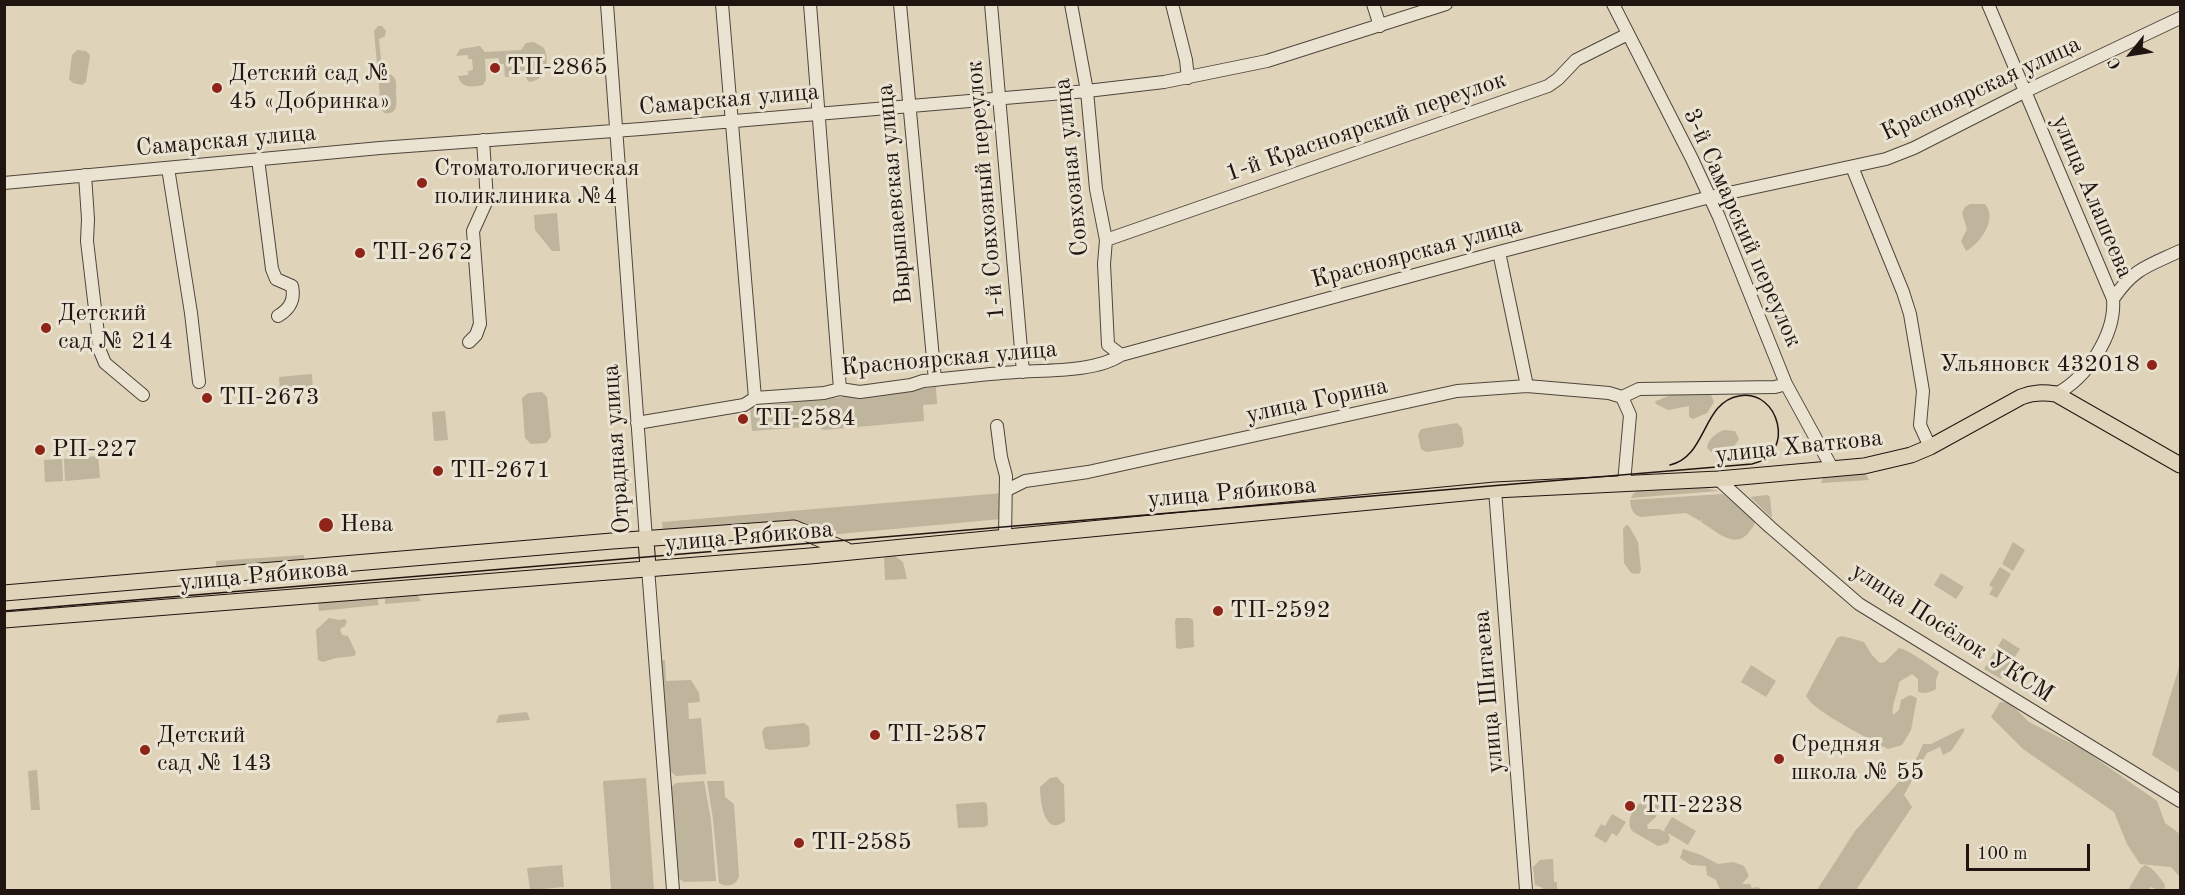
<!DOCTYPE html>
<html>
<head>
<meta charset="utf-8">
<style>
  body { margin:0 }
  #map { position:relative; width:2185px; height:895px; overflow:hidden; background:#dfd4b9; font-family:"Old Standard TT",serif }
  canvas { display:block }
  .frame { position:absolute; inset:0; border:6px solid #211511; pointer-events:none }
  .north { position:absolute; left:2101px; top:24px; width:60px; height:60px; -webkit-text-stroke:4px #eae3d2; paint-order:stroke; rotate:240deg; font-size:16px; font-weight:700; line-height:24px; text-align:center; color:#211511 }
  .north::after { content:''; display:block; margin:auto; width:21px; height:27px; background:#211511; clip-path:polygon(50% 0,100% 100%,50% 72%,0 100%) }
  .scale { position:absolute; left:1966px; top:844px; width:124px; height:27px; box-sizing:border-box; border:3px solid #211511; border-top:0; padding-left:8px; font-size:18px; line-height:21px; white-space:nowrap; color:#211511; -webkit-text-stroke:4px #eae3d2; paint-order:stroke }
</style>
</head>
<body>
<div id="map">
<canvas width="2185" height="895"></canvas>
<div class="frame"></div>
<div class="north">С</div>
<div class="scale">100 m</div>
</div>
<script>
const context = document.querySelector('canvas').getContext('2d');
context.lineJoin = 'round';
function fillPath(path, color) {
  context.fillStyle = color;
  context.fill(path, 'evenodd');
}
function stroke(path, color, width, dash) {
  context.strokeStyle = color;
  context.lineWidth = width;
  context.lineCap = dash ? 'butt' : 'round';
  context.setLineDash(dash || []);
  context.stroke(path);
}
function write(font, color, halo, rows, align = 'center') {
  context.font = font + ' "Old Standard TT",serif';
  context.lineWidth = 6;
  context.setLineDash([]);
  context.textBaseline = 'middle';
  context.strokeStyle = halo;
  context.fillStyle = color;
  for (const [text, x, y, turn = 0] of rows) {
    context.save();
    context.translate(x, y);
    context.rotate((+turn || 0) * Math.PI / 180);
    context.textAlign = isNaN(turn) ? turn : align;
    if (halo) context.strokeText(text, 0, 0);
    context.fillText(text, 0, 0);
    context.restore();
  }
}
fillPath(new Path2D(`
  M378 26H382L386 31 385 36 379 39 382 71C386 73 393 74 395 79 397 82 396 89 396 93 397 104 398 115 384 113L381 108 374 31Z
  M534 42 544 48C550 62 547 80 529 82L524 75 505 77 504 64H499V58L485 59 486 80 483 85C473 87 461 89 458 76L468 75V71L473 70 472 59H468V55L456 56 460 49 480 46 485 52 521 50 526 43Z
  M77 50 86 51 90 55 86 82 82 85 73 83 69 79 72 55Z
  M1970 204H1985C1998 219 1980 244 1966 251L1961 241 1967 229 1962 213 1965 207Z
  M557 213 560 251H552L535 230 534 215Z
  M312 374 313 392 280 395 279 377Z
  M936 387 937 404 923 405 924 421 823 430 817 426 752 431 750 407Z
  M542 392 547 397 551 437 546 443 531 444 525 438 522 398 528 393Z
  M1679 392 1708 393 1711 395 1714 402 1707 413 1693 419 1689 417V406L1668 410 1656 404 1655 402C1659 399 1674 394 1679 392Z
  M445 411 448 440 434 441 432 412Z
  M1457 423 1462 428 1464 443 1462 447 1426 452 1421 449 1418 435 1421 429Z
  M1724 430 1735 431 1739 439C1732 451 1719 461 1707 448 1708 439 1716 433 1724 430Z
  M98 456 100 478 65 481 64 459Z
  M62 459 63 481 45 482 44 460Z
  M1865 473 1869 480 1821 483 1823 478Z
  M1701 487 1719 491 1631 498 1633 494 1639 490Z
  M1003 493 1001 519 828 535 796 520 663 531 662 522Z
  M1723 494 1752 518 1755 523C1739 554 1722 535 1701 522L1702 519 1700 521 1686 513 1641 517C1632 515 1631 508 1630 500Z
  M1767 495 1770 497 1772 518 1750 497Z
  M1626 525 1629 526 1638 542 1641 570 1639 574 1631 573 1624 563 1623 529Z
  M2013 542 2025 550 2013 571 2002 564Z
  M892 554 903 562 907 579 885 580 884 555Z
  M304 555V560L216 567V561Z
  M2000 567 2011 574 1997 598 1989 594 1993 588 1989 585Z
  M1941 573 1964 587 1956 599 1934 585Z
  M416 593 421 601 385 604V596Z
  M377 597 379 605 319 611 318 602Z
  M329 618 339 620 345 619 347 621 345 626 340 629 342 635 348 636 356 653 354 656 336 658 323 662 318 660 316 630Z
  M1176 618H1190L1193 620 1194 647 1178 649 1176 647 1175 621Z
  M1842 636 1864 642 1872 655 1880 663 1885 662 1899 648C1909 650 1929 665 1939 672L1936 680V689C1932 692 1923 694 1918 692V679L1912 674 1899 682C1898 694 1891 704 1893 715L1899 710 1901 700 1910 695 1917 698 1911 730 1902 745 1888 749C1870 739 1814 712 1806 696L1837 638Z
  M2003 638 2020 649 2001 679 1984 669Z
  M665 660 666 681 691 680 699 693 700 702 688 703 689 719 701 718 706 774 676 776 669 770 660 661Z
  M2180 664V773L2152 755Z
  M1751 665 1776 681 1766 697 1741 682Z
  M2000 702 2010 703 2029 722 2084 750 2157 801 2165 823 2180 834V877L2171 867 2140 864 2127 844 2114 812 2023 749 1991 717Z
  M527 712 530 720 496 723 499 715Z
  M804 723 809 727 810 744 807 747 769 750 765 748 762 732 765 727Z
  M1963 728 1965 730 1951 751 1943 755 1940 747 1927 753 1904 795 1912 807 1856 890H1817L1855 831 1913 766 1923 744H1931Z
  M37 770 40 810H31L28 771Z
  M1057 777 1064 785 1065 821C1044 838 1040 800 1040 787L1050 778Z
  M646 778 654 890H611L603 781Z
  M704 781 711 820 716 881 684 882 678 878 671 787 676 783Z
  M707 781H724L725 797 734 804 739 876C737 885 727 888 719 883L713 819Z
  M1649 798 1656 800 1659 806 1656 817 1647 825 1648 829H1659L1665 832 1664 830 1672 817 1696 831 1688 845 1668 833 1670 839 1668 843 1658 846 1632 831C1624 819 1637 802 1649 798Z
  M984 802 987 804 988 825 984 827 958 828 956 804Z
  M1612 814 1626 822 1617 836 1612 833 1606 843 1594 836 1601 824 1605 826Z
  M1683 849 1701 855 1718 864 1733 862 1744 866 1749 876 1742 884H1750L1752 888 1758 887 1762 890H1720L1716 880 1707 875 1706 866 1691 865 1680 858Z
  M1553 859 1554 882H1557V890H1543V888L1535 885 1533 867 1540 860Z
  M562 865 564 887 530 890 527 868Z
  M2145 865C2154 868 2160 878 2165 885L2164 890H2159L2151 887 2147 890H2128L2141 868Z`), '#bfb49c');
const minor = new Path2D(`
  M607 4 646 539
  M722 4 755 398
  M810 4 840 389
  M900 4 935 380
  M991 4 1023 372
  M1071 4 1087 91 1096 189 1106 240 1104 264 1108 345 1121 355
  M1172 4 1186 60 1188 78
  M1373 4 1380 26
  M1613 4 1692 159 1719 217 1786 384 1832 468
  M1988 4 2113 299C2116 334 2087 378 2056 394
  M258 159 272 269 276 279 292 286C295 300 290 309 278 316
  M1852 167 1903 292 1910 314 1923 391 1920 425 1930 447
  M168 168 191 313 199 382
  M85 175 88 219 87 241 100 351 105 363 143 395
  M4 183 380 148 641 129 1087 91 1164 82 1267 61 1446 4
  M1106 240 1548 86 1558 79 1576 60 1628 34
  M1499 252 1527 386
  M2113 299C2134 268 2148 266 2180 251
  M469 342 476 335 480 324 473 231 487 200 483 140
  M1622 397 1630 415 1624 483
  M637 423 744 405 755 398 824 393 840 389 860 392 911 385 923 381C954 378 985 374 1016 372 1046 370 1096 372 1121 355L1499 252 1710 197 1886 159 1914 148 2024 92 2180 18
  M997 426 1001 457 1006 476 1005 537
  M1718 479 1770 527 1859 604 2180 801
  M1007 490 1025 481 1088 472 1457 391 1527 386 1609 393 1622 397 1639 389 1775 387 1786 384
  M1495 490 1526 890
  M648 568 673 890`);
const major = new Path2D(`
  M646 539 648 568
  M4 593 612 541 794 528 846 550
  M4 620 810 556 1495 490 1718 479 1864 466 1911 455 1930 447 2021 397C2033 392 2043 392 2056 394L2180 465`);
stroke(minor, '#50453b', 14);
stroke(major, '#211511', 17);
stroke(minor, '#eae3d2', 12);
stroke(major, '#dfd4b9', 15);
stroke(new Path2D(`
  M4 611 1752 464C1797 455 1779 388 1739 396 1702 402 1707 457 1670 465`), '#211511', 1.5);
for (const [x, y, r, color] of [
  [495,68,6,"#8f2418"],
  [217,88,6,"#8f2418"],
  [422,183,6,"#8f2418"],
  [360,253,6,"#8f2418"],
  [46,328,6,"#8f2418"],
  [2152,365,6,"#8f2418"],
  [207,398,6,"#8f2418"],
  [743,419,6,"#8f2418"],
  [40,450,6,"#8f2418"],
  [438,471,6,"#8f2418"],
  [326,525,8,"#8f2418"],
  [1218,611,6,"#8f2418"],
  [875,735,6,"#8f2418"],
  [145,750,6,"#8f2418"],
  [1779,759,6,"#8f2418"],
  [1630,806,6,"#8f2418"],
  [799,843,6,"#8f2418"]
]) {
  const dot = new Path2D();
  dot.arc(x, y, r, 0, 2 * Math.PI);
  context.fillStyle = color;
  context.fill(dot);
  stroke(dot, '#eae3d2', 2);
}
write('24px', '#211511', '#eae3d2', [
  ["ТП-2865",507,68],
  ["Детский сад №",229,74],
  ["45 «Добринка»",229,102],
  ["Стоматологическая",434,169],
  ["поликлиника №4",434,197],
  ["ТП-2672",372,253],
  ["Детский",58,314],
  ["сад № 214",58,342],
  ["Ульяновск 432018",2140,365,"right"],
  ["ТП-2673",219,398],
  ["ТП-2584",755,419],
  ["РП-227",52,450],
  ["ТП-2671",450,471],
  ["Нева",340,525],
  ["ТП-2592",1230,611],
  ["ТП-2587",887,735],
  ["Детский",157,736],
  ["сад № 143",157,764],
  ["Средняя",1791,745],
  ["школа № 55",1791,773],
  ["ТП-2238",1642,806],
  ["ТП-2585",811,843]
], 'left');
write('24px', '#211511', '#eae3d2', [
  ["Красноярская улица",1981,89,-25],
  ["Самарская улица",729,100,-5],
  ["1-й Красноярский переулок",1366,127,-19],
  ["Самарская улица",226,141,-5],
  ["Совхозная улица",1072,167,-96],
  ["1-й Совхозный переулок",986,190,-95],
  ["Вырыпаевская улица",895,194,-95],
  ["улица Алашеева",2092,197,67],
  ["3-й Самарский переулок",1742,228,66],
  ["Красноярская улица",1417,253,-15],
  ["Красноярская улица",949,359,-5],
  ["улица Горина",1317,401,-12],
  ["улица Хваткова",1799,447,-6],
  ["Отрадная улица",617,449,-94],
  ["улица Рябикова",1232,493,-5],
  ["улица Рябикова",749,537,-5],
  ["улица Рябикова",264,576,-5],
  ["улица Посёлок УКСМ",1952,633,33],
  ["улица Шигаева",1489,692,-95]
]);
</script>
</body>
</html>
